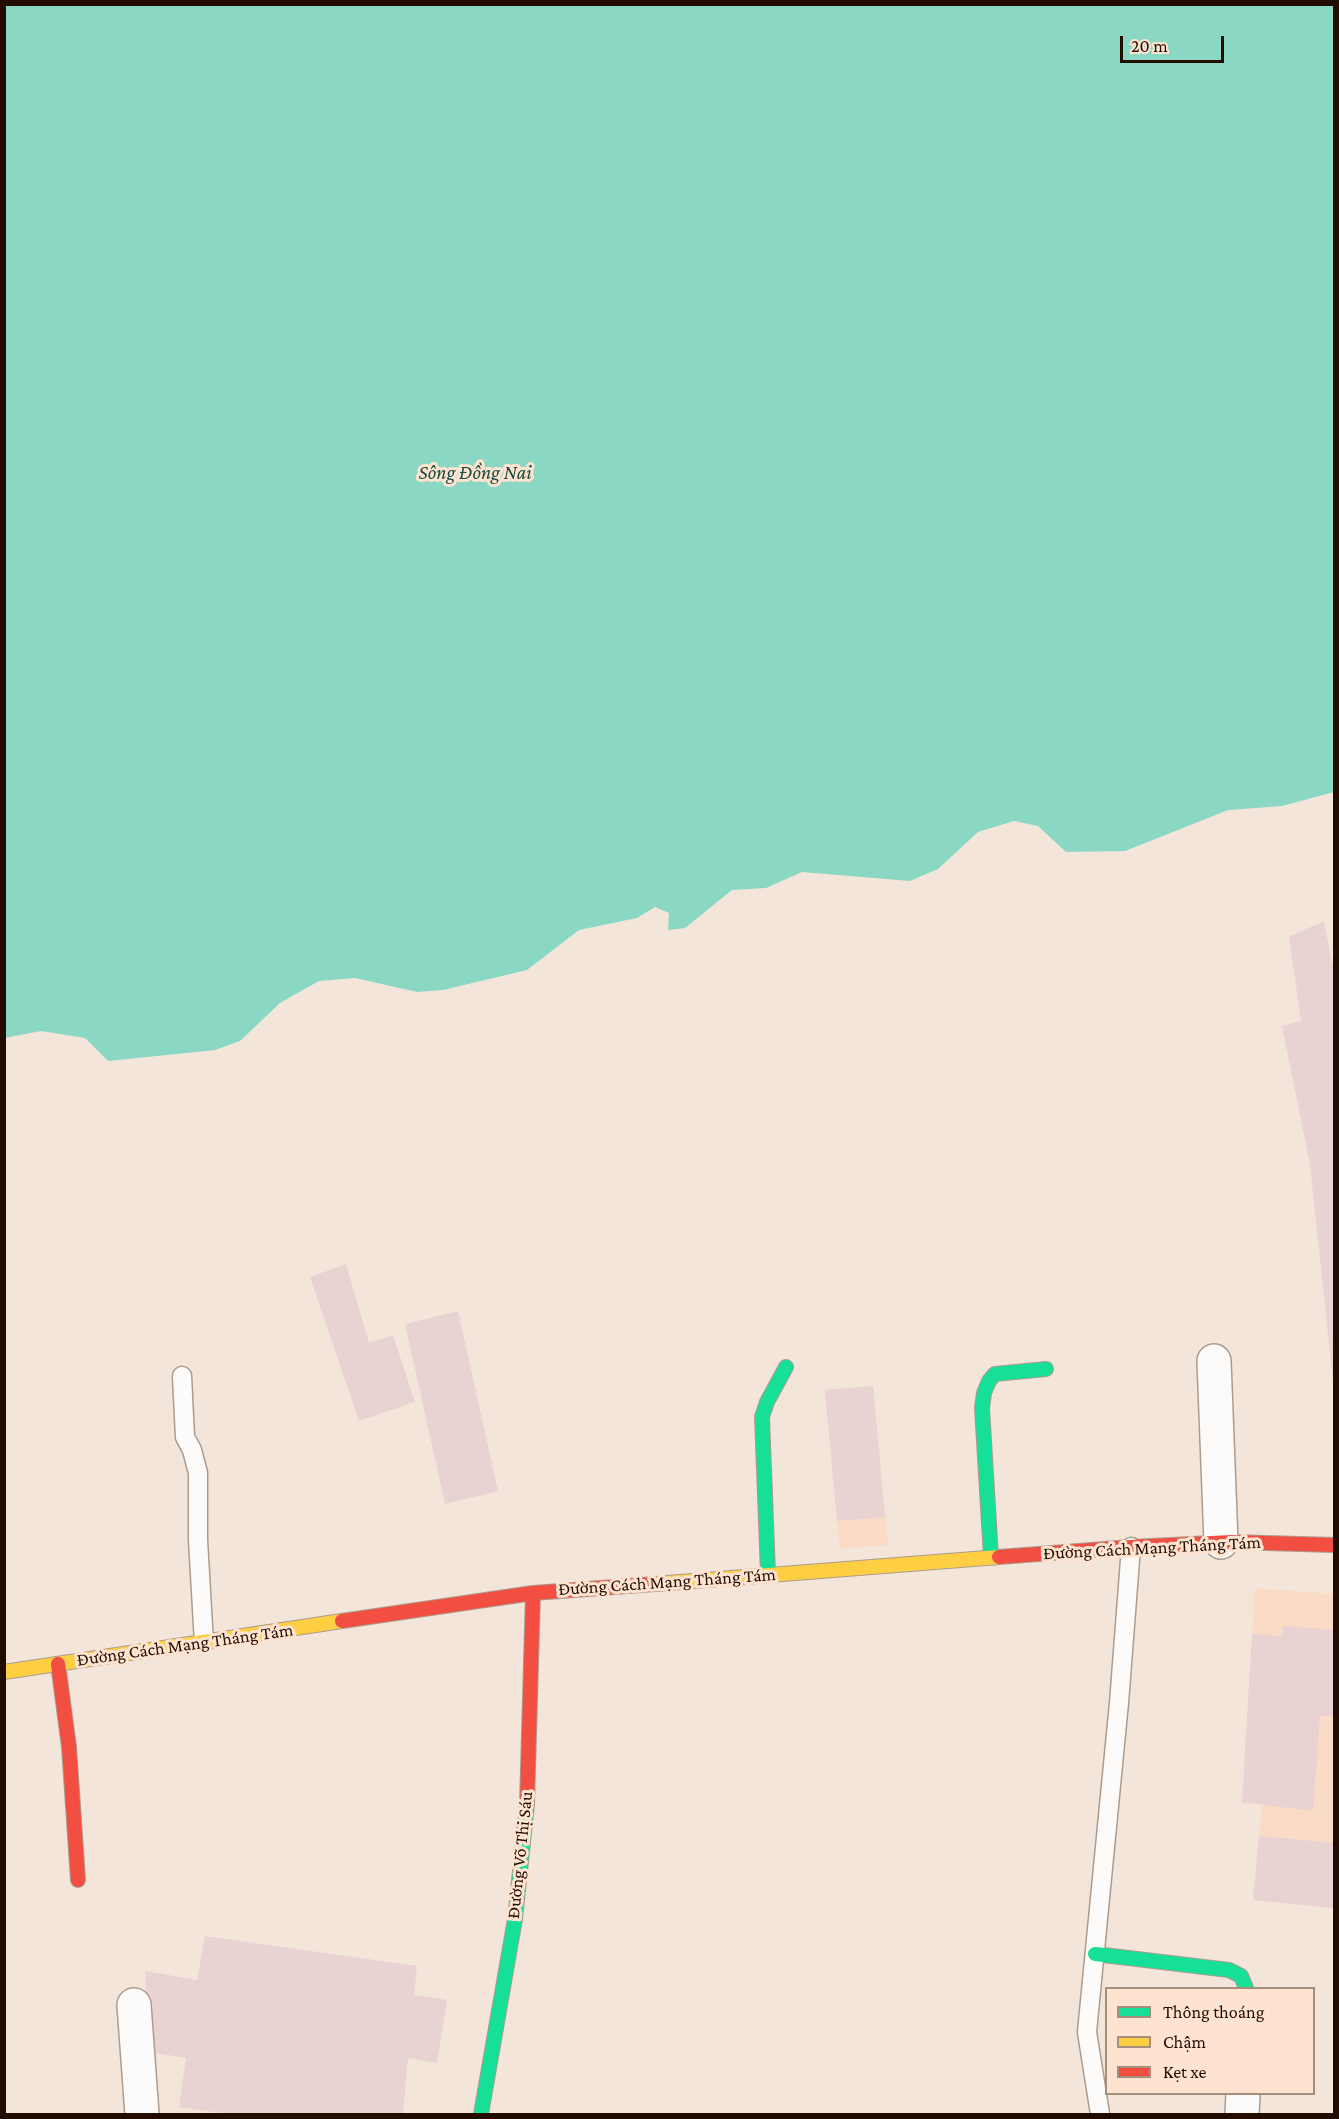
<!DOCTYPE html>
<html>
<head>
<meta charset="utf-8">
<style>
  body { margin:0 }
  #map { position:relative; width:1339px; height:2119px; overflow:hidden; background:#f4e5da; font-family:"Crimson Pro",serif }
  canvas { display:block }
  .frame { position:absolute; inset:0; border:6px solid #220c00; pointer-events:none }
  .legend { position:absolute; left:1105px; top:1987px; width:210px; height:108px; box-sizing:border-box; background:#fee4d0; border:2px solid #a68e7d; margin:0; padding:8px 10px; list-style:none; font-size:18px; color:#220c00 }
  .legend li { display:flex; align-items:center; gap:12px; height:30px }
  .legend b { width:30px; border:2px solid #a68e7d }
  .scale { position:absolute; left:1120px; top:36px; width:104px; height:27px; box-sizing:border-box; border:3px solid #220c00; border-top:0; padding-left:8px; font-size:18px; line-height:21px; white-space:nowrap; color:#220c00; -webkit-text-stroke:4px #fee4d0; paint-order:stroke }
</style>
</head>
<body>
<div id="map">
<canvas width="1339" height="2119"></canvas>
<div class="frame"></div>
<ul class="legend">
<li><b style="height:8px;background:#16e098"></b>Thông thoáng</li>
<li><b style="height:8px;background:#ffcf43"></b>Chậm</li>
<li><b style="height:8px;background:#f24e42"></b>Kẹt xe</li>
</ul>
<div class="scale">20 m</div>
</div>
<script>
const context = document.querySelector('canvas').getContext('2d');
context.lineJoin = 'round';
function fillPath(path, color) {
  context.fillStyle = color;
  context.fill(path, 'evenodd');
}
function stroke(path, color, width, dash) {
  context.strokeStyle = color;
  context.lineWidth = width;
  context.lineCap = dash ? 'butt' : 'round';
  context.setLineDash(dash || []);
  context.stroke(path);
}
function write(font, color, halo, rows, align = 'center') {
  context.font = font + ' "Crimson Pro",serif';
  context.lineWidth = 6;
  context.setLineDash([]);
  context.textBaseline = 'middle';
  context.strokeStyle = halo;
  context.fillStyle = color;
  for (const [text, x, y, turn = 0] of rows) {
    context.save();
    context.translate(x, y);
    context.rotate((+turn || 0) * Math.PI / 180);
    context.textAlign = isNaN(turn) ? turn : align;
    if (halo) context.strokeText(text, 0, 0);
    context.fillText(text, 0, 0);
    context.restore();
  }
}
fillPath(new Path2D(`
  M873 1386 888 1545 840 1549 825 1390Z
  M1255 1588 1334 1594V1908L1253 1900 1262 1805 1242 1802Z`), '#fadbc5');
fillPath(new Path2D(`
  M5 4 1334 5V792L1282 806 1228 810 1125 851 1066 852 1038 826 1014 821 978 832 938 869 910 881 802 872 766 888 732 890 685 928 668 930 669 913 655 907 637 918 579 930 527 970 443 990 417 992 355 978 319 981 280 1003 240 1041 215 1050 108 1061 85 1038 41 1031 5 1038Z`), '#8ad8c4');
fillPath(new Path2D(`
  M1324 921 1332 964H1334V1382H1333L1310 1165 1282 1026 1301 1021 1289 937Z
  M346 1264 369 1343 393 1335 415 1402 359 1421 310 1277Z
  M458 1311 498 1491 445 1504 405 1324Z
  M873 1386 885 1517 837 1521 825 1390Z
  M1283 1626 1334 1630V1716H1320L1313 1811 1242 1802 1252 1634 1282 1636Z
  M1259 1836 1334 1843V1908L1253 1900Z
  M205 1936 417 1966 414 1995 447 2000 437 2063 408 2058 403 2114H228L179 2107 186 2058 150 2052 145 1971 197 1980Z`), '#e8d2d2');
const lane = new Path2D(`
  M182 1376 185 1437 192 1450 198 1473V1540L204 1643
  M1100 2114 1087 2032 1119 1703 1131 1547`);
const street = new Path2D(`
  M1214 1361 1221 1542
  M134 2005 142 2114
  M1242 2114 1243 2094`);
const fast = new Path2D(`
  M991 1557 982 1408 984 1393 989 1381 995 1374 1046 1369
  M768 1574 762 1417 767 1402 786 1367
  M1095 1954 1229 1970 1241 1976 1246 1988
  M481 2114 515 1919 527 1804`);
const slow = new Path2D(`
  M655 1584 999 1557
  M4 1672 342 1621`);
const jam = new Path2D(`
  M999 1557 1131 1547 1232 1542 1334 1545
  M342 1621 533 1593 655 1584
  M58 1664 69 1747 78 1880
  M527 1804 533 1593`);
stroke(lane, '#ad9b8d', 21);
stroke(street, '#ad9b8d', 36);
stroke(fast, '#ad9b8d', 16);
stroke(slow, '#ad9b8d', 16);
stroke(jam, '#ad9b8d', 16);
stroke(lane, '#fdfbf9', 18);
stroke(street, '#fdfbf9', 33);
stroke(fast, '#16e098', 14);
stroke(slow, '#ffcf43', 14);
stroke(jam, '#f24e42', 14);
write('18px', '#220c00', '#fee4d0', [
  ["Đường Cách Mạng Tháng Tám",1152,1548,-3],
  ["Đường Cách Mạng Tháng Tám",667,1582,-4],
  ["Đường Cách Mạng Tháng Tám",185,1645,-8],
  ["Đường Võ Thị Sáu",520,1855,-84]
]);
write('italic 20px', '#184c42', '#fee4d0', [
  ["Sông Đồng Nai",475,473]
]);
</script>
</body>
</html>
